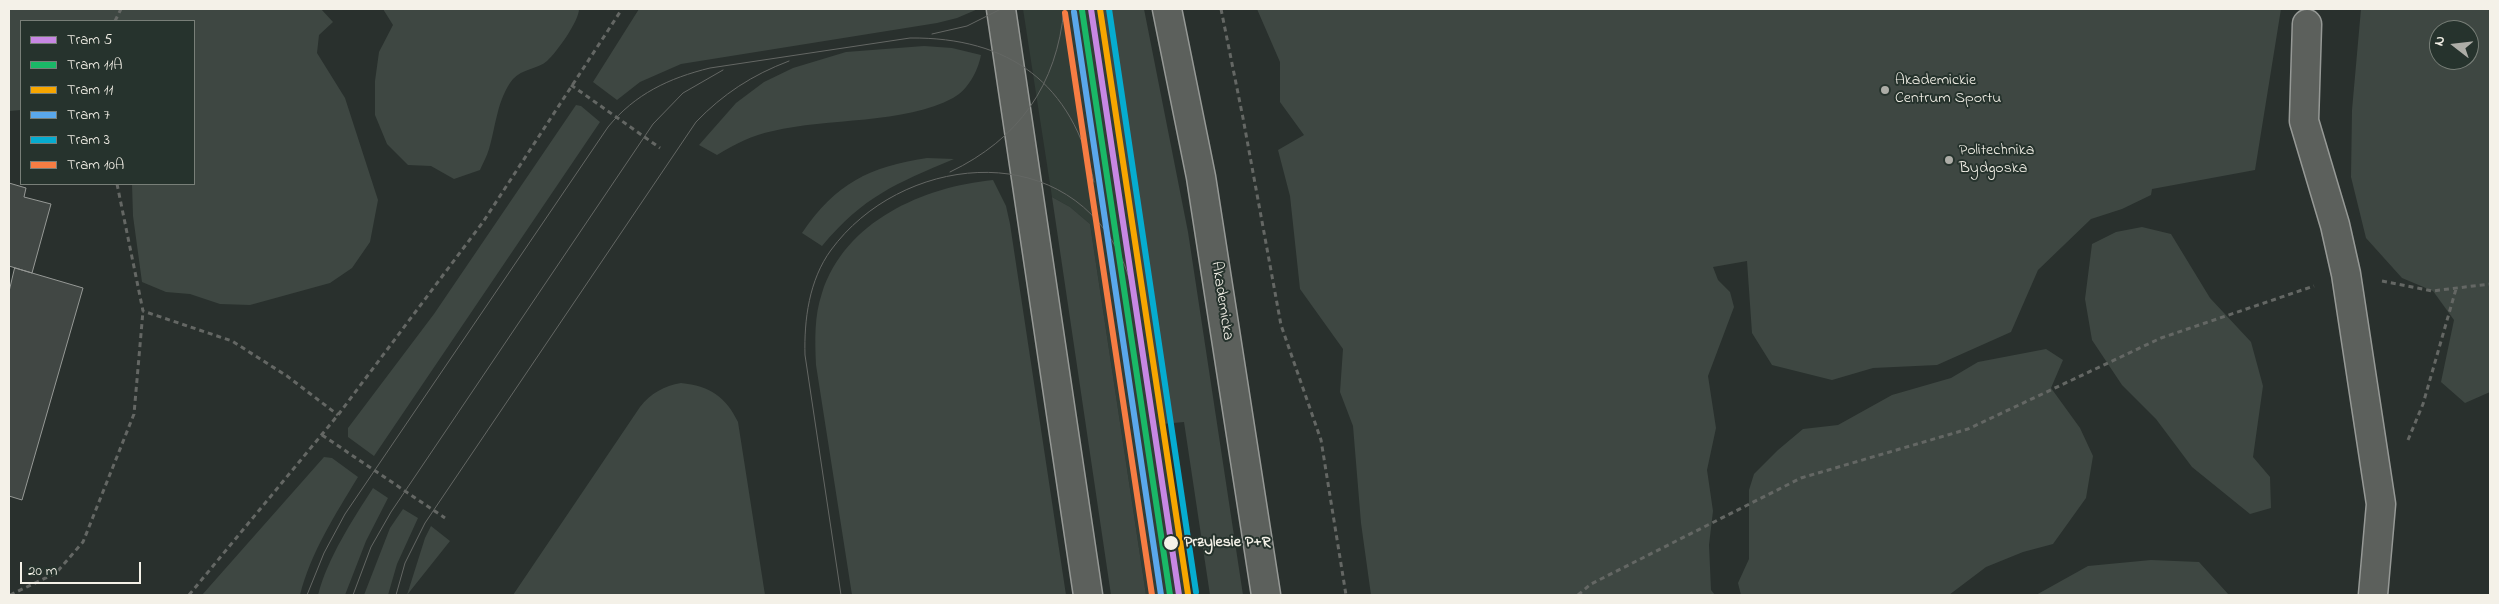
<!DOCTYPE html>
<html>
<head>
<meta charset="utf-8">
<style>
  body { margin:0 }
  #map { position:relative; width:2499px; height:604px; overflow:hidden; background:#29302d; font-family:"Indie Flower",sans-serif }
  canvas { display:block }
  .frame { position:absolute; inset:0; border:10px solid #f4f1e8; pointer-events:none }
  .legend { position:absolute; left:20px; top:20px; width:175px; height:165px; box-sizing:border-box; background:#26332d; border:1px solid #787f78; margin:0; padding:6px 9px; list-style:none; font-size:15px; color:#f4f1e8 }
  .legend li { display:flex; align-items:center; gap:10px; height:25px }
  .legend b { width:25px; border:1px solid #787f78 }
  .north { position:absolute; left:2429px; top:20px; width:50px; height:50px; box-sizing:border-box; background:#26332d; border:1px solid #787f78; border-radius:50%; rotate:286deg; font-size:14px; font-weight:700; line-height:20px; text-align:center; color:#f4f1e8 }
  .north::after { content:''; display:block; margin:auto; width:18px; height:22px; background:#adada7; clip-path:polygon(50% 0,100% 100%,50% 72%,0 100%) }
  .scale { position:absolute; left:20px; top:562px; width:121px; height:22px; box-sizing:border-box; border:2px solid #f4f1e8; border-top:0; padding-left:6px; font-size:15px; line-height:18px; white-space:nowrap; color:#f4f1e8; -webkit-text-stroke:4px #26332d; paint-order:stroke }
</style>
</head>
<body>
<div id="map">
<canvas width="2499" height="604"></canvas>
<div class="frame"></div>
<ul class="legend">
<li><b style="height:6px;background:#c787e3"></b>Tram 5</li>
<li><b style="height:6px;background:#1ab867"></b>Tram 11A</li>
<li><b style="height:6px;background:#f7a600"></b>Tram 11</li>
<li><b style="height:6px;background:#5aa8eb"></b>Tram 7</li>
<li><b style="height:6px;background:#06acd0"></b>Tram 3</li>
<li><b style="height:6px;background:#f77d43"></b>Tram 10A</li>
</ul>
<div class="north">N</div>
<div class="scale">20 m</div>
</div>
<script>
const context = document.querySelector('canvas').getContext('2d');
context.lineJoin = 'round';
function fillPath(path, color) {
  context.fillStyle = color;
  context.fill(path, 'evenodd');
}
function stroke(path, color, width, dash) {
  context.strokeStyle = color;
  context.lineWidth = width;
  context.lineCap = dash ? 'butt' : 'round';
  context.setLineDash(dash || []);
  context.stroke(path);
}
function write(font, color, halo, rows, align = 'center') {
  context.font = font + ' "Indie Flower",sans-serif';
  context.lineWidth = 4;
  context.setLineDash([]);
  context.textBaseline = 'middle';
  context.strokeStyle = halo;
  context.fillStyle = color;
  for (const [text, x, y, turn = 0] of rows) {
    context.save();
    context.translate(x, y);
    context.rotate((+turn || 0) * Math.PI / 180);
    context.textAlign = isNaN(turn) ? turn : align;
    if (halo) context.strokeText(text, 0, 0);
    context.fillText(text, 0, 0);
    context.restore();
  }
}
fillPath(new Path2D(`
  M1023 9H1101L1187 595H1146L1090 224 1070 207 1052 197Z`), '#323d37');
fillPath(new Path2D(`
  M9 9H321L333 22 319 35 317 53 345 98 378 200 370 242 352 268 330 283 250 305 220 304 190 294 166 292 142 282 133 216 132 184H194V21H21V110L9 111Z
  M383 9H579C579 21 557 52 547 61 538 69 522 69 513 79 497 99 496 126 489 149 487 156 483 163 480 170L454 179 431 166 408 165 387 144 375 115V81L379 52 393 25Z
  M639 9H978L957 18 937 23 681 64 640 82 617 100 593 82Z
  M1101 9H1144L1188 232 1243 595H1210L1184 422 1162 424Z
  M1257 9H2281L2255 170 2152 189 2151 195 2122 209 2091 219 2038 270 2011 332 1937 365 1873 368 1832 380 1772 365 1752 333 1747 261 1713 267 1718 280 1730 292 1734 307 1708 376 1716 428 1707 470 1713 511 1709 545 1711 590 1715 595H1371L1361 523 1353 426 1340 392 1343 349 1300 289 1290 196 1278 150 1304 135 1280 102V62Z
  M2361 9H2490V392L2465 403 2441 382 2454 320 2433 291 2402 278 2366 238 2351 177 2352 110ZM2439 30H2469V60H2439Z
  M924 46 952 48 981 55C978 71 968 90 953 98 906 124 826 118 773 131 752 135 735 144 717 155L699 145 736 103 764 82 793 68 846 52Z
  M576 105 581 106 600 122 374 456 348 437V428L434 314Z
  M927 158 954 159C895 184 864 196 822 246L802 233C836 183 869 167 927 158Z
  M993 180 1006 206 1010 224 1066 595H852L816 365C815 340 814 317 822 293 845 221 923 187 993 180Z
  M1052 197 1070 207 1090 224 1146 595H1111Z
  M2142 227 2171 234 2210 298 2251 342 2263 386 2253 457 2270 477 2271 508 2250 514 2192 467 2156 419 2122 385 2092 340 2085 299 2092 244 2116 232Z
  M2046 349 2063 360 2051 388 2080 428 2093 456 2086 498 2053 544 2023 552 1986 567 1949 595H1741L1738 583 1749 559V490L1754 474 1778 450 1803 429 1838 425 1892 395 1951 378 1978 362Z
  M681 383C710 386 726 397 738 422L765 595H513L640 407C651 393 664 386 681 383Z
  M324 457 332 458 358 477C335 515 311 552 300 595H202Z
  M373 488 388 498 366 541 345 595H318C328 557 352 521 373 488Z
  M403 509 418 518 397 564 388 595H364L390 528Z
  M431 526 450 541 407 595 425 538Z
  M2151 560 2199 562 2229 595H2036L2088 566Z`), '#3e4742');
const building = new Path2D(`
  M9 183 26 188 24 197 51 204 32 273 9 266Z
  M15 268 83 288 22 500 9 496V292Z`);
fillPath(building, '#414744');
stroke(building, '#969996', 1);
const minor = new Path2D(`
  M2307 24 2304 121 2335 225 2346 274 2381 504 2373 595`);
const tertiary = new Path2D(`
  M1001 9 1088 595
  M1167 9 1201 177 1266 595`);
stroke(minor, '#969996', 31);
stroke(tertiary, '#969996', 31);
stroke(new Path2D(`
  M1221 9 1243 118 1281 325 1321 440 1346 595
  M115 21 121 9
  M571 85 660 148
  M117 184 143 311 232 341 287 376 338 415
  M2382 281 2432 291 2490 284
  M322 435 445 518
  M2408 440 2423 404 2456 289
  M10 595 56 573 83 542 134 414 143 311
  M189 595 338 415 483 222 622 9
  M1578 595 1591 584 1801 478 1968 429 2161 338 2314 286`), '#646764', 3, [5, 4]);
stroke(minor, '#5c605c', 28);
stroke(tertiary, '#5c605c', 28);
stroke(new Path2D(`
  M932 34 967 26 1001 9
  M950 172C1019 139 1057 85 1064 9
  M307 595 324 553 345 514 608 127C635 94 669 78 710 68L910 38C1009 37 1073 83 1094 182
  M353 595 371 547 391 512 653 124 683 93 723 70
  M396 595 405 563 425 523 696 122C723 94 752 75 789 61
  M841 595 805 355C804 320 809 280 831 250 900 156 1058 137 1118 251 1128 269 1132 289 1136 309`), '#646764', 1);
stroke(new Path2D(`
  M1091 9 1179 595`), '#c787e3', 6);
stroke(new Path2D(`
  M1082 10 1170 595`), '#1ab867', 6);
stroke(new Path2D(`
  M1100 9 1188 594`), '#f7a600', 6);
stroke(new Path2D(`
  M1074 12 1161 595`), '#5aa8eb', 6);
stroke(new Path2D(`
  M1109 9 1196 592`), '#06acd0', 6);
stroke(new Path2D(`
  M1065 13 1152 595`), '#f77d43', 6);
for (const [x, y, r, color] of [
  [1885,90,5,"#adada7"],
  [1949,160,5,"#adada7"],
  [1171,543,8,"#f4f1e8"]
]) {
  const dot = new Path2D();
  dot.arc(x, y, r, 0, 2 * Math.PI);
  context.fillStyle = color;
  context.fill(dot);
  stroke(dot, '#26332d', 2);
}
write('16px', '#f4f1e8', '#26332d', [
  ["Akademickie",1895,81],
  ["Centrum Sportu",1895,99],
  ["Politechnika",1959,151],
  ["Bydgoska",1959,169]
], 'left');
write('16px', '#f4f1e8', '#26332d', [
  ["Akademicka",1221,301,81]
]);
write('bold 16px', '#f4f1e8', '#26332d', [
  ["Przylesie P+R",1184,543]
], 'left');
</script>
</body>
</html>
